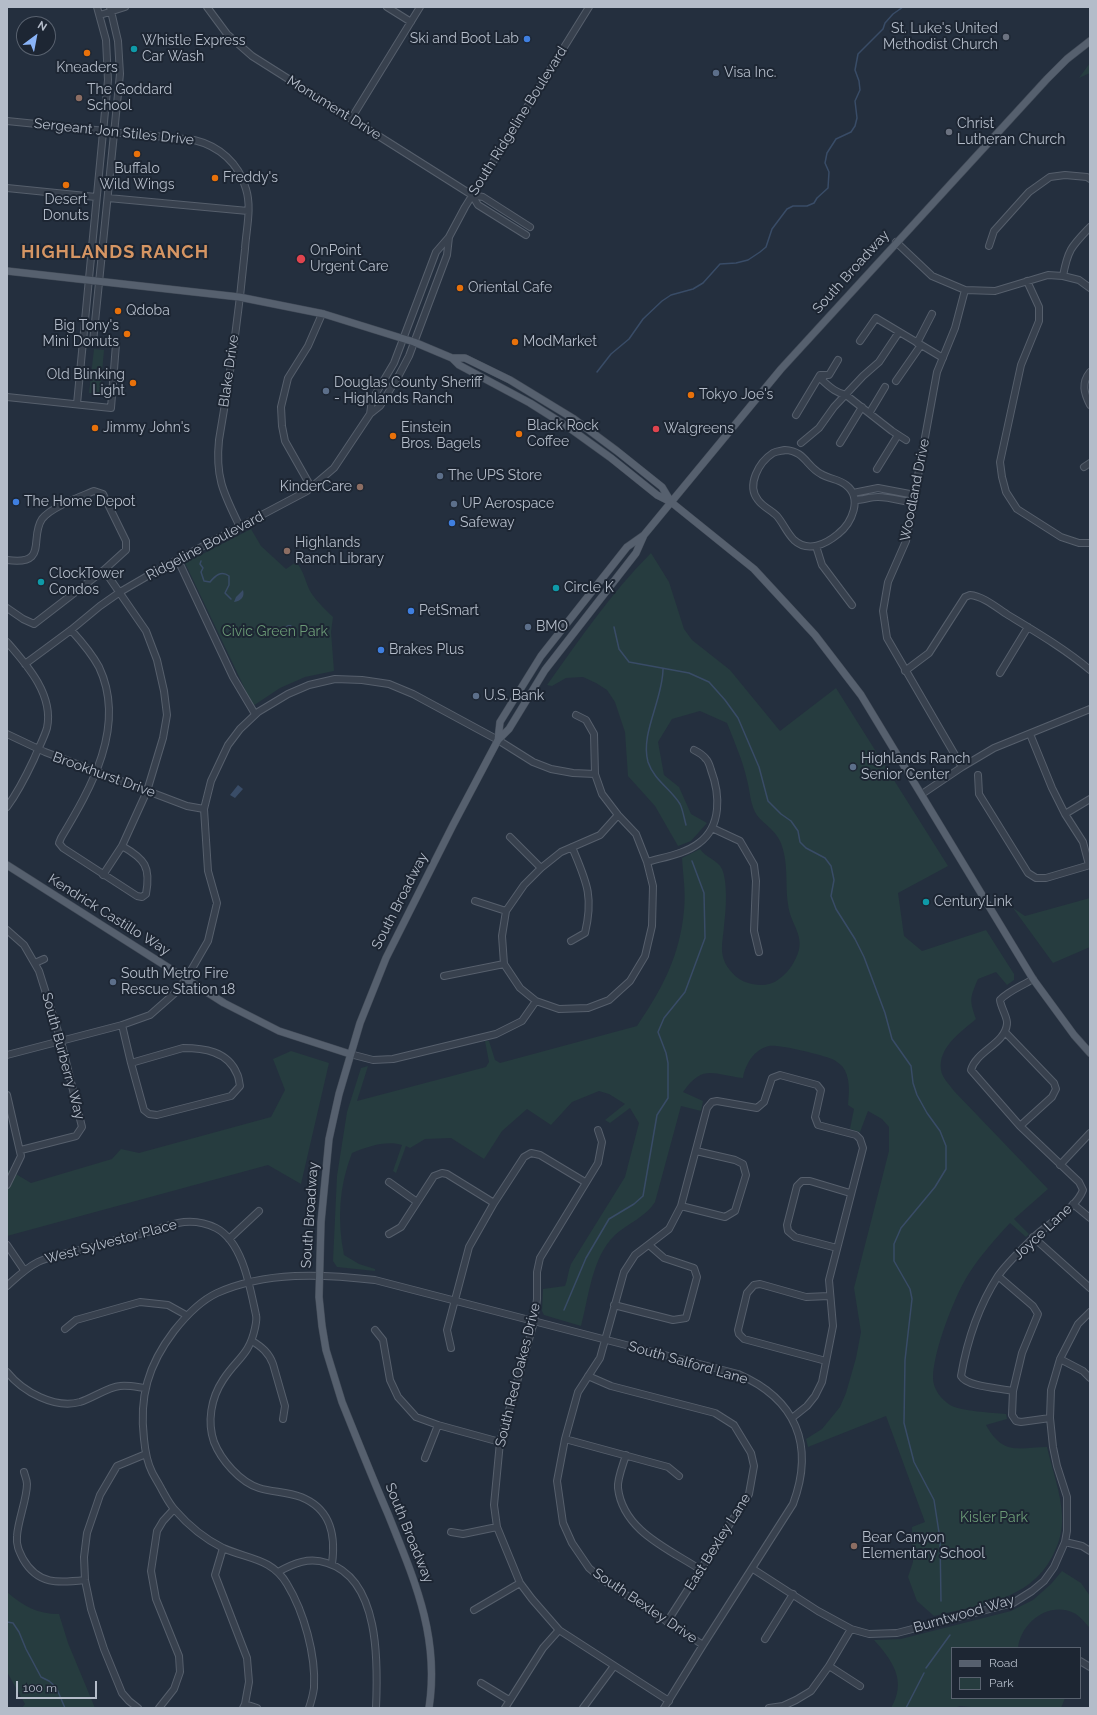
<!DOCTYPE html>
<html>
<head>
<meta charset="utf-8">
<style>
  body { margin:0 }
  #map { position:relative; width:1097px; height:1715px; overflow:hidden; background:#242f3e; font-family:Raleway,sans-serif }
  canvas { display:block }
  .frame { position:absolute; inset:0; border:8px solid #b4bcc9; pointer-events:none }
  .legend { position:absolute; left:951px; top:1647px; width:130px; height:52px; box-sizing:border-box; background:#1d2633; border:1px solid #59626f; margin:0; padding:5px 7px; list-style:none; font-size:12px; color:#b4bcc9 }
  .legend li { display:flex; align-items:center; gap:8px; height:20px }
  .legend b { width:20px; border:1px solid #59626f }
  .north { position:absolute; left:16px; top:16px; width:40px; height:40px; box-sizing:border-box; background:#1d2633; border:1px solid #59626f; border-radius:50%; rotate:32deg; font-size:11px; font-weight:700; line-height:16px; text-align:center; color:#b4bcc9 }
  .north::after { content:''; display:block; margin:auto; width:14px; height:18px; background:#8ab4f8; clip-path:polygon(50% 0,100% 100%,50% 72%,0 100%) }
  .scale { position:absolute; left:16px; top:1681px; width:81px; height:18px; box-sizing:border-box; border:2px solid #b4bcc9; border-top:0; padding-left:5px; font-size:12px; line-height:14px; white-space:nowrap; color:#b4bcc9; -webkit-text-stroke:3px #1d2633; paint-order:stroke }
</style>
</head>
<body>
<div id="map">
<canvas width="1097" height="1715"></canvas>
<div class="frame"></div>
<ul class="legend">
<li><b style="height:5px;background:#56606e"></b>Road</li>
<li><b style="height:11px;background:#263c3f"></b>Park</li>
</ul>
<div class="north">N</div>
<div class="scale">100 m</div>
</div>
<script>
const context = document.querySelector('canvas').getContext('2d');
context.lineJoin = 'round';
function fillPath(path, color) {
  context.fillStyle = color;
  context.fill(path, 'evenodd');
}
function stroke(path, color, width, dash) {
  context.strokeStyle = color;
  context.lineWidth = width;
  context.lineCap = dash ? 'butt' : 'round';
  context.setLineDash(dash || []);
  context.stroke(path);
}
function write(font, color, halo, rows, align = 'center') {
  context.font = font + ' Raleway,sans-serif';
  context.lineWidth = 4;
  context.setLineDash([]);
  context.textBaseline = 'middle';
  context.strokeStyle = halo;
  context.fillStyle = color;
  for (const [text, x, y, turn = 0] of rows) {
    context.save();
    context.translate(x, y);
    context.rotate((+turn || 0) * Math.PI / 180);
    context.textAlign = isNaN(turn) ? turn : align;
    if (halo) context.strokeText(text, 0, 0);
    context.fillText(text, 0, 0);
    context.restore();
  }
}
fillPath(new Path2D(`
  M1090 63V73L1079 78Z
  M94 349 104 350 100 394 89 393Z
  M251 529 261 546 286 569 296 562C304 571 305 581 310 591 316 601 325 609 333 617L331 632 334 671 305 677 280 688 253 706 185 563Z
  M651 553 669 582 684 629 692 640 730 670 780 731 836 688 948 866 898 893 904 936 922 951 986 930 1014 974V980L1007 985 996 972 978 979C970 998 969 999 976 1019 961 1032 938 1047 941 1070 942 1078 950 1085 954 1091L1048 1189 1014 1219 1029 1234 1026 1237 1010 1223C995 1239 980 1256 968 1275 954 1297 933 1352 933 1378 933 1389 941 1399 950 1405 959 1411 994 1413 1006 1414L1007 1419 986 1425C1003 1455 1016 1448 1047 1447 1052 1469 1061 1493 1062 1515 1063 1530 1059 1544 1052 1557 1029 1601 978 1605 934 1616L917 1601 908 1577 913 1562 912 1527 925 1522 886 1416 808 1447 806 1439 822 1429 840 1407 846 1393 856 1358 861 1332 854 1288 889 1151V1127L882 1119 868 1111 860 1132 850 1129 854 1109 848 1105C849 1093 851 1077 842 1066 840 1064 835 1060 832 1059 822 1055 779 1044 769 1046 754 1049 745 1065 743 1078 714 1075 703 1063 683 1092L703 1101 701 1111 681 1106 655 1202C646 1217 628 1223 615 1235 592 1257 589 1296 581 1326L544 1315 542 1311 543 1289 565 1286C568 1279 568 1271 571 1264L625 1177 639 1123 630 1108 610 1123 605 1120 625 1104 609 1094 599 1091 572 1102 551 1125 527 1109 502 1131 484 1159 451 1138 425 1139 410 1148 406 1146 396 1173 393 1171 402 1145C387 1140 366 1147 352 1153 339 1186 337 1220 344 1255L359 1264 375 1269V1271L337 1267 333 1261 337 1176 347 1112 361 1068 368 1066 357 1101 486 1067 489 1062 485 1041H489L495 1060 500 1063 637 1026C662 989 680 956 684 910 686 893 683 875 682 858L700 849C705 857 719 861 722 869 728 883 726 911 724 926 723 942 718 954 729 969 737 980 748 985 762 985 772 985 779 980 786 973 790 969 793 964 796 958 807 936 790 925 788 904 785 884 789 861 780 841 774 828 759 821 755 812 750 802 750 791 747 780 743 761 734 741 727 723L700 711 672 719 658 742 664 775 679 787 691 814 707 823 691 841 678 846 655 806 628 776 625 732 615 702 607 690 596 683 583 677 566 678 552 686 547 685C580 639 611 593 651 553Z
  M1090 898V947L1053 963 1013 908 1025 916Z
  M291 1051 329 1063 301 1184 268 1165 7 1236V1173L9 1170 31 1183 112 1159 121 1149 139 1153 271 1117 285 1090 273 1059Z
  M1062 1571 1081 1583 1090 1596V1628C1085 1623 1080 1616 1074 1613 1049 1601 1021 1622 1018 1648H952V1698H1065L1061 1708H982L960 1706 954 1708H891C907 1681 893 1661 874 1640L901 1639 1011 1611 1033 1600 1051 1584Z
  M7 1592C23 1606 37 1614 59 1614L68 1643 95 1708H22L25 1704 7 1672Z`), '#263c3f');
fillPath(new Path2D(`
  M243 590C245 597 241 601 234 602L236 597Z
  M288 625H291L294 629 287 637H284L283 628Z
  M238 785 243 789 235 798 230 795Z`), '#394c67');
stroke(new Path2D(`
  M597 372 611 354 629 339 643 319 662 301 671 295 693 289 703 283 720 264 736 263 748 260 760 252 766 247 772 229 787 209 793 206H807L814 203 817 198 828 188 829 172 825 163 827 153 836 139 851 132 855 126 857 118 855 101 860 90 859 81 855 70 858 54 883 29 885 23 893 14 903 7
  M201 561 200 564 203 568 201 572 204 581 210 582C215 576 221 570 229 576V585L225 593 231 599
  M614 627 619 649 629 662 689 673 709 682 725 700 738 718 759 767 768 801 781 814 791 821 798 831 800 842 806 848 825 858 831 866 834 880 831 896 836 909 855 939 864 957 885 1013 892 1039 911 1066 913 1083 917 1095 927 1113 940 1131 946 1146V1169L935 1187 901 1228 894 1244V1261L910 1289 912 1299 905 1360 904 1423 914 1462 934 1500 940 1539 941 1601
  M663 669C663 699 640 734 648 762 654 780 671 789 680 804 683 810 684 818 686 825
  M564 1310 586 1258 609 1219 634 1204 643 1196 657 1115 668 1098V1063L666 1053 658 1032 664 1018 685 992 705 938 704 893 692 861
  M7 1622 13 1623 19 1632 26 1649 41 1677 49 1681 56 1687 65 1708
  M926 1668 950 1635
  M906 1708 924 1673`), '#394c67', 1.5);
const minor = new Path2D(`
  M207 7 227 34 252 56 472 195 483 197 530 227
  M387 7 411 22
  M100 15 125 7
  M351 119 420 7
  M7 121 194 140C219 146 239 163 246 189 252 208 246 230 245 249 239 313 230 377 219 440 215 478 224 494 240 527
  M7 188 96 197
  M472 195 478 205 526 235
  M108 198 248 211
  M896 242 932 276 965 290 995 291 1048 275 1063 276 1079 280 1090 288
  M989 246 994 231 1029 192 1050 177 1065 175 1087 177 1090 179
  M1063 276C1068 249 1072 246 1090 227
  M1027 281 1039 307V321L1021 365 1000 462 1002 477 1006 492 1017 509 1061 537 1079 543H1090
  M860 341 876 318 943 358
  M93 342 120 74 118 41 110 7
  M917 343 932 314
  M1090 372C1081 383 1084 393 1090 405
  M824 376 822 380C830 387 836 393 846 395L892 431 906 440
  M896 381 921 345
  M7 397 111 408 116 344
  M77 404 108 80 106 40 97 7
  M870 412 885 387
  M370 414 372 400 394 363 436 252 449 237 465 207 589 7
  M796 415 820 375H829L838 360
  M801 443 819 428 834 407 863 376 879 362 899 332
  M840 443 862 407
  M785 450C805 451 806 466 821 474 829 479 839 479 846 485 863 498 852 523 838 534 826 544 808 553 794 540 787 533 783 523 777 516 771 510 763 507 758 500 746 485 759 462 773 453 777 451 781 451 785 450Z
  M1084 467 1090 463
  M877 469 898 435
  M311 487 285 441 282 426 281 407 288 378 308 346 322 314
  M853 493 878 488 915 495
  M855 500C863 500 870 497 878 497 889 497 902 501 914 503
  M816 546 822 565 852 605
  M7 560C49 566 29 538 42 519 51 507 80 497 94 491L103 494 126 541V550L104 570
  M178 560 233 677 255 714
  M7 608 23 619 34 624 104 570 146 631 157 660 164 691 167 715 163 738 147 791 122 846 103 875
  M71 630C81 641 92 654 99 667 127 726 91 788 61 838L59 843 63 848 137 896 142 897 146 894C151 867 145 859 122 846
  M7 642C27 665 54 695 47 728 44 738 38 749 34 759 26 776 18 792 7 807
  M25 664 71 630 100 606 120 592 156 571 307 491 334 468 370 414 380 406 399 375 409 356 447 255 449 237
  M905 671 929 653 965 597 970 595C983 596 997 608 1008 615 1036 632 1065 649 1090 670
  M1000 673 1028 627
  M576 715 586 720 594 734 595 774 602 794 618 815 636 834 647 862 653 886 652 926 645 956 630 981 609 1000 588 1008 559 1009 536 1001 520 988 504 964 502 936 506 911 524 885 541 868 561 852 600 835 618 815
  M7 734 45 752 187 806 204 809
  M1030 734 1052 788 1065 814 1083 842 1089 865
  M962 767 887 638 883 611 888 582 906 541 937 372 955 328 965 290
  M978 775 979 794 1028 873 1036 878H1046L1090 865
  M922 794 962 767 994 748 1090 709
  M1065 814 1090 799
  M712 828 740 841 754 865 756 881 754 931 759 952
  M510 837 541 868
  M647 862C664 857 685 854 699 843 722 826 720 794 711 770 710 767 709 762 706 759 703 755 698 752 694 750
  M475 901 506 911
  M7 930 24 945 39 971 61 1041 82 1127 76 1136 21 1150
  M571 941 585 933C594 895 586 881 572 847
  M35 963 44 959
  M444 976 504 964
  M122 1025 131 1063
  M1005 1032 1054 1083 1056 1089 1052 1097 1020 1126
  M183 1048C203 1048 228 1051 237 1074 239 1077 239 1082 240 1086L231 1096 157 1115 149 1114 144 1110 131 1063Z
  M350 1054 373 1060 393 1059 496 1034 522 1021 536 1001
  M7 1055 122 1025 150 1015 175 993 186 979 208 941 217 903 208 871 204 809 211 781 228 745 240 729 258 712 288 694 309 685 335 679 362 680 389 684 413 694 498 740 533 762 551 769 573 773 595 774
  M7 1095 21 1156 7 1185
  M598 1130 602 1142 598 1163 540 1258 537 1272V1299L534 1322 500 1442 494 1505 497 1527 520 1583 532 1599 559 1630 669 1701
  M1060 1165 1090 1133
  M389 1182 417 1202
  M1073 1204 1090 1218
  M681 1206 725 1217 735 1211 746 1175 743 1164 735 1160 696 1151
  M389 1234 401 1227 434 1176 442 1173 447 1174 494 1203
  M1033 1237 1090 1288
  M229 1239 259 1211
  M7 1245 24 1270
  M837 1248 795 1237 788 1231 787 1225 797 1186 802 1181H810L850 1193
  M998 1276 1033 1306 1038 1314 1022 1353 1013 1391 1012 1415 1016 1421 1021 1422 1050 1418
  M7 1286C17 1277 26 1268 38 1262 53 1255 72 1252 89 1248 111 1241 133 1235 155 1230 164 1227 174 1223 184 1222 194 1221 206 1223 216 1228 243 1242 250 1288 256 1315 257 1319 256 1323 255 1328 249 1356 237 1358 223 1380 211 1398 207 1422 214 1442 221 1460 240 1482 259 1488 272 1492 287 1492 301 1497 331 1509 336 1535 332 1564
  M614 1305 673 1320 686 1318 697 1277 694 1268 664 1258 649 1245
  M65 1329 76 1320 140 1302 168 1305 186 1315
  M375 1330 383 1340 390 1380 398 1397 416 1417 438 1425 500 1442
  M252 1341C262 1347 269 1353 273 1364L285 1406 283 1419
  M451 1348 447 1330 469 1247 494 1203 524 1157 531 1153 540 1155 585 1182
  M1060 1359 1083 1371 1090 1378
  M826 1361 744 1339 739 1334 738 1330 747 1293 754 1285 760 1284 806 1297 829 1296
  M7 1372C23 1392 55 1409 80 1402 93 1398 108 1387 120 1386 128 1385 137 1387 145 1388
  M588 1376 611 1386 715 1413 734 1425 751 1453 754 1466 749 1494 667 1622
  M1013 1391C1000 1388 967 1387 961 1376 967 1341 978 1307 998 1276 1006 1264 1022 1249 1033 1238 1047 1224 1076 1209 1083 1190L1079 1182 1020 1126 971 1070C976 1051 1005 1044 1007 1024 1008 1018 1001 1008 1000 1000 1008 991 1022 986 1033 979
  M565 1439 668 1467 679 1476
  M626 1455C623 1465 617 1479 618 1488 623 1531 669 1549 701 1570
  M425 1458 438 1425
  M24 1472C25 1476 27 1480 27 1484 27 1499 18 1520 17 1536 16 1545 19 1551 23 1559 38 1585 58 1583 85 1580
  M451 1532 463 1534 497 1527
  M1065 1542 1082 1546 1090 1551
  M223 1548 215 1575 247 1658 249 1682 245 1704 243 1708
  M753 1569 818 1611 851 1629 869 1634 897 1633 1013 1603 1032 1591 1044 1581 1054 1567 1065 1542 1067 1531V1497L1057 1466 1053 1447 1050 1418 1051 1390 1060 1359 1078 1324 1090 1312
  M278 1572C294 1563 309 1557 327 1563 380 1579 378 1663 376 1708
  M474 1610 520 1583
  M765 1639 793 1594
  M703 1645 603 1580 589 1568 572 1543 563 1523 557 1481 565 1439 578 1392 600 1358 624 1272 635 1255 669 1229 681 1206 707 1108 712 1102 717 1101 757 1108 764 1102 772 1078 780 1075 817 1085 821 1090 815 1117 818 1125 856 1135 860 1139 863 1148 829 1280 833 1326 822 1382 815 1396 807 1406 792 1418
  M1080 1661 1090 1667
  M829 1666 860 1686
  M481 1683 509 1700
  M245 1704 257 1708
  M138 1708 129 1701 122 1693 104 1649 91 1609 85 1580 84 1557 87 1533 100 1495 117 1466 146 1454
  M159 1708 174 1689 180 1672 179 1656 156 1599 151 1571 157 1531 163 1521 174 1509
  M309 1708C311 1702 313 1695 314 1688 316 1655 304 1612 287 1584 272 1558 247 1559 223 1548 205 1539 188 1525 175 1510 170 1505 166 1497 162 1490 159 1484 155 1478 152 1472 147 1462 145 1450 144 1439 139 1397 148 1365 174 1331 185 1317 200 1301 217 1293 266 1271 323 1274 375 1280L738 1374C796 1399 815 1445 793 1504L703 1645 664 1708
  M505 1708 543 1648 559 1630
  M583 1708 614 1666
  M769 1708 783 1706 796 1700 811 1691 829 1666 851 1629`);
const major = new Path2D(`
  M7 271 239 297 324 314 414 342 452 358 459 365 530 403 568 427 611 458 657 495 671 502 754 569 815 635 861 695 1033 979 1074 1035 1090 1053
  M452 358H465L510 380 574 419 617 451 662 487 671 502
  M498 740 500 722 541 656 627 547 644 535
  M7 865 224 1003 279 1031 350 1054
  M429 1708C440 1636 414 1579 388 1514 372 1477 357 1439 342 1402L326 1350 322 1326 319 1297 321 1222 329 1139 339 1094 360 1023 386 958 453 825 498 740 509 729 545 670 636 553 644 535 781 369 1047 79 1067 59 1090 41`);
stroke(minor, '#565f6c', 8);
stroke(major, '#414a57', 8);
stroke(minor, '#38414e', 6);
stroke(major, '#56606e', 7);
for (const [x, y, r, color] of [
  [1006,37,4,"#6b7280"],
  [527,39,4,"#3f7fe0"],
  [134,49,4,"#0f9aa8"],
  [87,53,4,"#e8710a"],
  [716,73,4,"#5c6f8a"],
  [79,98,4,"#8d6e63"],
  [949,132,4,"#6b7280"],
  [137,154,4,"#e8710a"],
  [215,178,4,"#e8710a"],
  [66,185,4,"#e8710a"],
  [301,259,5,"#e0444e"],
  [460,288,4,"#e8710a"],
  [118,311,4,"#e8710a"],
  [127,334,4,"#e8710a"],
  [515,342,4,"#e8710a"],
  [133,383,4,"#e8710a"],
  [326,391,4,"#5c6f8a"],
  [691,395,4,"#e8710a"],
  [95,428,4,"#e8710a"],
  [656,429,4,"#e0444e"],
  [519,434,4,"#e8710a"],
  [393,436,4,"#e8710a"],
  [440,476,4,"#5c6f8a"],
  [360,487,4,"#8d6e63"],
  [16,502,4,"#3f7fe0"],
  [454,504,4,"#5c6f8a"],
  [452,523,4,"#3f7fe0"],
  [287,551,4,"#8d6e63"],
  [41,582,4,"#0f9aa8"],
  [556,588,4,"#0f9aa8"],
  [411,611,4,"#3f7fe0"],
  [528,627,4,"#5c6f8a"],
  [381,650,4,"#3f7fe0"],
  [476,696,4,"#5c6f8a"],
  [853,767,4,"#5c6f8a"],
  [926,902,4,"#0f9aa8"],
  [113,982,4,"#5c6f8a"],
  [854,1546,4,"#8d6e63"]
]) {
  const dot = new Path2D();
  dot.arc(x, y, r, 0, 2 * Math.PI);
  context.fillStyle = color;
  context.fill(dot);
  stroke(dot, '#1d2633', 1.5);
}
write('14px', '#b4bcc9', '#1d2633', [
  ["St. Luke's United",998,29,"right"],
  ["Methodist Church",998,45,"right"],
  ["Ski and Boot Lab",519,39,"right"],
  ["Whistle Express",142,41],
  ["Car Wash",142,57],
  ["Kneaders",87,68,"center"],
  ["Visa Inc.",724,73],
  ["The Goddard",87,90],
  ["School",87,106],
  ["Christ",957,124],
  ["Lutheran Church",957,140],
  ["Buffalo",137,169,"center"],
  ["Wild Wings",137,185,"center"],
  ["Freddy's",223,178],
  ["Desert",66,200,"center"],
  ["Donuts",66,216,"center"],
  ["OnPoint",310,251],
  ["Urgent Care",310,267],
  ["Oriental Cafe",468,288],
  ["Qdoba",126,311],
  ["Big Tony's",119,326,"right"],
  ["Mini Donuts",119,342,"right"],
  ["ModMarket",523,342],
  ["Old Blinking",125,375,"right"],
  ["Light",125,391,"right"],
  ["Douglas County Sheriff",334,383],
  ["- Highlands Ranch",334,399],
  ["Tokyo Joe's",699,395],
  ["Black Rock",527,426],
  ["Coffee",527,442],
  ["Jimmy John's",103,428],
  ["Einstein",401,428],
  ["Bros. Bagels",401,444],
  ["Walgreens",664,429],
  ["The UPS Store",448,476],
  ["KinderCare",352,487,"right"],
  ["The Home Depot",24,502],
  ["UP Aerospace",462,504],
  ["Safeway",460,523],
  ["Highlands",295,543],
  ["Ranch Library",295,559],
  ["ClockTower",49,574],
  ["Condos",49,590],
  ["Circle K",564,588],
  ["PetSmart",419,611],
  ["BMO",536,627],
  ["Brakes Plus",389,650],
  ["U.S. Bank",484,696],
  ["Highlands Ranch",861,759],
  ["Senior Center",861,775],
  ["CenturyLink",934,902],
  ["South Metro Fire",121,974],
  ["Rescue Station 18",121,990],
  ["Bear Canyon",862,1538],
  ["Elementary School",862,1554]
], 'left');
write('14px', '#b4bcc9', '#1d2633', [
  ["Monument Drive",334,108,32],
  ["South Ridgeline Boulevard",518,121,-58],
  ["Sergeant Jon Stiles Drive",114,132,6],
  ["South Broadway",851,272,-48],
  ["Blake Drive",229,371,-82],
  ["Woodland Drive",915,490,-79],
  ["Ridgeline Boulevard",205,546,-28],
  ["Brookhurst Drive",104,775,20],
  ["South Broadway",400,901,-63],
  ["Kendrick Castillo Way",109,915,32],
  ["South Burberry Way",63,1056,75],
  ["South Broadway",310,1215,-86],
  ["Joyce Lane",1043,1232,-43],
  ["West Sylvestor Place",111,1242,-15],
  ["South Salford Lane",688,1363,16],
  ["South Red Oakes Drive",518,1375,-76],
  ["South Broadway",409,1533,68],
  ["East Bexley Lane",718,1542,-58],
  ["South Bexley Drive",645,1606,34],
  ["Burntwood Way",964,1614,-16]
]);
write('14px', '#6b9a76', '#1d2633', [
  ["Civic Green Park",275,632],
  ["Kisler Park",994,1518]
]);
context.letterSpacing = '1px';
write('bold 18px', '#d59563', '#1d2633', [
  ["HIGHLANDS RANCH",115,253]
]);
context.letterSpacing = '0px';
</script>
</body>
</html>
